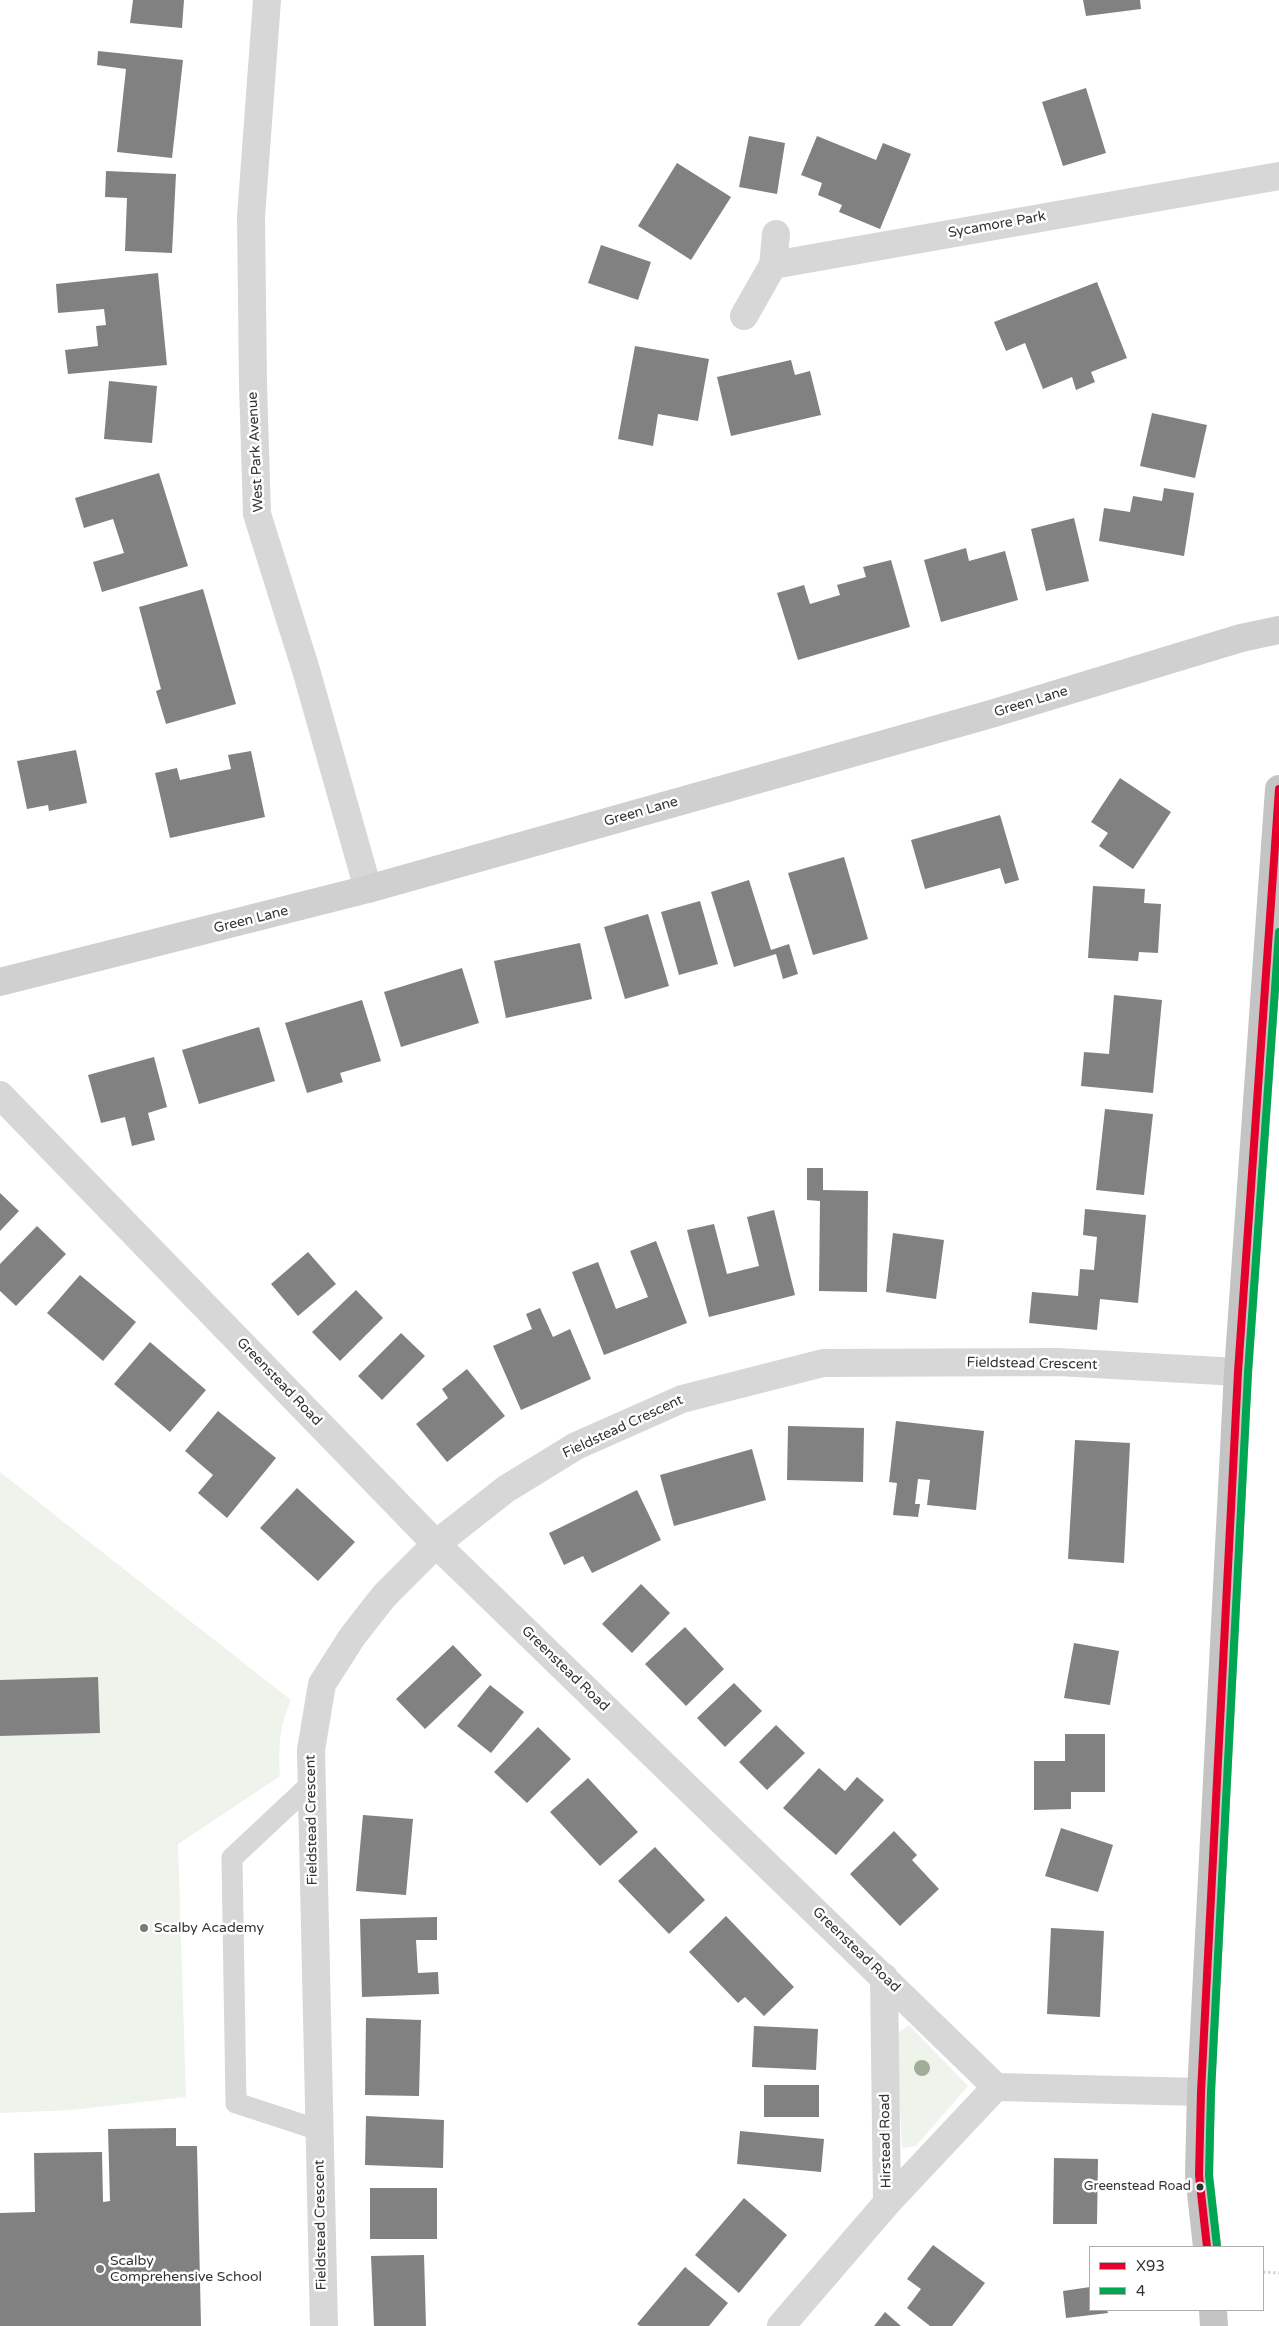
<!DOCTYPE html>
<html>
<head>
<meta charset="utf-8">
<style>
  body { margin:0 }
  #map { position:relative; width:1279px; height:2326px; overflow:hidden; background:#fff; font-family:"Varela Round",sans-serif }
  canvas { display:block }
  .legend { position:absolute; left:1089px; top:2246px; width:175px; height:65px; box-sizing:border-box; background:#fff; border:1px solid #adadad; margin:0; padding:6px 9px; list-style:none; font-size:15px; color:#333 }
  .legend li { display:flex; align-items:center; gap:10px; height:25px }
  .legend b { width:25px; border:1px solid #adadad }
</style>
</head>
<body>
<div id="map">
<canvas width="1279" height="2326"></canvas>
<ul class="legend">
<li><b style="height:6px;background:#e4002b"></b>X93</li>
<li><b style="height:6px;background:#00a651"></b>4</li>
</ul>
</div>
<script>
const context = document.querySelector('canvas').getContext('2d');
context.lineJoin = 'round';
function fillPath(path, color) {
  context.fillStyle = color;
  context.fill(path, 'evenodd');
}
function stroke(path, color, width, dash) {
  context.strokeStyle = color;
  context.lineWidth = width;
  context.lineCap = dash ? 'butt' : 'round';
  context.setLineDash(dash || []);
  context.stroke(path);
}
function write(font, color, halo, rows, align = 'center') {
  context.font = font + ' "Varela Round",sans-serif';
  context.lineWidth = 5;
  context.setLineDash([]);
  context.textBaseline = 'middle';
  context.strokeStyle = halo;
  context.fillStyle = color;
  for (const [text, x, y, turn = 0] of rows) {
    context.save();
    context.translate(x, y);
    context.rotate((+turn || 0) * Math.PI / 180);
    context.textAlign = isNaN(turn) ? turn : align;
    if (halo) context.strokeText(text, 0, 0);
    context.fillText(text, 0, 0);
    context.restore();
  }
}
fillPath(new Path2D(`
  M0 1472 291 1700C279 1725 278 1749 280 1776L178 1844 186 2097 72 2110 0 2113Z
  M909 2025 968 2086 916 2146 902 2148 896 2034Z`), '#eef3ec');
fillPath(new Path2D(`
  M133 0H184L182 28 130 23Z
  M1083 0H1140L1141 9 1086 16Z
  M98 51 183 60 172 158 117 152 126 69 97 65Z
  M1086 88 1106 153 1063 166 1042 102Z
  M749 136 785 143 777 194 739 187Z
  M817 136 876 160 883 143 911 154 880 229 839 212 842 205 818 195 822 183 801 175Z
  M677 163 731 197 691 260 638 226Z
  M106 171 176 174 172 253 125 251 127 198 105 197Z
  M601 245 651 262 638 300 588 283Z
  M158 273 167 365 68 374 65 350 98 346 96 326 106 325 104 309 58 313 56 284Z
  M1097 282 1127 358 1091 372 1095 382 1076 390 1072 377 1043 389 1025 343 1006 351 994 322Z
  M635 346 709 359 698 421 658 414 653 446 618 439Z
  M791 360 795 375 810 371 821 415 731 436 717 377Z
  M109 381 157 386 152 443 104 439Z
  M1152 413 1207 425 1195 478 1140 466Z
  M159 473 188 566 102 592 93 562 124 553 113 519 84 528 75 498Z
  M1164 488 1194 493 1184 556 1099 541 1104 508 1130 512 1133 496 1162 501Z
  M1074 518 1089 581 1046 591 1031 529Z
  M966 548 969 561 1005 551 1018 600 941 622 924 560Z
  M891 560 910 627 798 660 777 593 804 585 810 604 840 595 837 585 866 577 863 567Z
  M203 589 236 704 166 724 156 691 161 689 139 607Z
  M76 750 87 803 49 811 48 805 27 809 17 761Z
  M251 751 265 817 170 838 155 773 177 768 180 780 231 769 228 755Z
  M1120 778 1171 812 1133 869 1099 846 1108 833 1091 822Z
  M1000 815 1019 880 1005 884 1000 868 925 889 911 840Z
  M844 857 868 939 813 955 788 873Z
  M749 880 771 950 789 944 798 974 783 979 776 954 734 967 711 892Z
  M1093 886 1145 889 1144 903 1161 904 1158 953 1139 952 1138 961 1088 958Z
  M700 901 718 964 679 975 661 912Z
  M648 914 669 986 625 999 604 927Z
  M580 943 592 999 506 1018 494 961Z
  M462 968 479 1023 401 1047 384 992Z
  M1114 995 1162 1000 1153 1093 1081 1086 1084 1052 1109 1054Z
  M362 1000 381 1061 340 1073 343 1082 307 1093 285 1023Z
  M259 1027 275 1081 199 1104 182 1050Z
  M154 1057 167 1107 148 1113 155 1140 132 1146 125 1117 101 1123 88 1075Z
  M1105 1109 1153 1114 1144 1195 1096 1190Z
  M807 1168H823V1190L868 1191 867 1292 819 1291 820 1201 807 1200Z
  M0 1193 19 1211 0 1231Z
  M1085 1209 1146 1215 1138 1303 1100 1299 1097 1330 1029 1323 1032 1292 1078 1296 1080 1269 1094 1270 1097 1237 1083 1235Z
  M774 1210 795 1295 709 1317 687 1230 714 1224 727 1274 759 1266 747 1217Z
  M37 1226 66 1254 16 1306 0 1291V1264Z
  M893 1233 944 1240 936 1299 886 1292Z
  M656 1241 687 1323 604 1355 572 1272 598 1262 616 1309 648 1297 630 1251Z
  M308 1252 336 1284 298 1316 271 1284Z
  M80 1275 136 1322 103 1361 47 1313Z
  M356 1290 383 1318 340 1361 312 1332Z
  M540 1308 553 1337 570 1329 591 1379 521 1410 493 1346 532 1329 526 1314Z
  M401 1333 425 1356 382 1400 358 1376Z
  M150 1342 206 1390 170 1432 114 1384Z
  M467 1369 505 1416 447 1462 416 1424 448 1398 442 1389Z
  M218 1411 276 1458 227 1518 198 1493 213 1475 185 1451Z
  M896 1421 984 1431 976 1510 927 1505 930 1480 918 1479 915 1504H920L918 1517 893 1515 897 1483 889 1482Z
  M788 1426 864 1428 863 1482 787 1480Z
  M1075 1440 1130 1443 1124 1563 1068 1559Z
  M752 1449 766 1500 674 1526 660 1475Z
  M297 1488 355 1542 318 1581 260 1528Z
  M637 1490 661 1540 592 1573 583 1556 564 1565 549 1533Z
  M641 1584 670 1613 632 1653 602 1624Z
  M685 1627 724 1669 686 1706 645 1664Z
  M1074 1643 1119 1651 1110 1705 1064 1698Z
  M453 1645 482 1675 425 1729 396 1699Z
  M98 1677 100 1733 0 1736V1680Z
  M734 1683 762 1711 725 1747 697 1718Z
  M490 1685 524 1712 491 1753 457 1726Z
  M776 1725 805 1753 767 1790 739 1762Z
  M538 1727 571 1759 527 1803 494 1772Z
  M1065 1734H1105V1792H1071V1809L1034 1810V1761H1065Z
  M819 1768 845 1791 857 1777 884 1800 836 1855 783 1808Z
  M588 1778 638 1832 600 1866 550 1812Z
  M363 1815 413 1819 406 1895 356 1891Z
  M1061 1828 1113 1845 1098 1892 1045 1876Z
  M894 1831 917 1855 912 1860 939 1889 900 1926 850 1874Z
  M655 1847 705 1900 669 1934 618 1881Z
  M726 1916 794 1987 764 2016 745 1997 738 2003 689 1952Z
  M437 1917V1940H416L418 1973 438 1972 439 1994 362 1997 360 1919Z
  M1051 1928 1104 1931 1100 2017 1047 2014Z
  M366 2018 421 2020 419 2096 365 2095Z
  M754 2026 818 2029 816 2070 752 2067Z
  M764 2085H819V2117H764Z
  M366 2116 444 2120 443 2168 365 2165Z
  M176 2128V2146H197L201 2326H0V2213L35 2212 34 2153 102 2152 103 2202 110 2201 108 2129Z
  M740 2131 824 2139 821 2172 737 2164Z
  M1054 2158 1098 2159 1097 2224H1053Z
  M370 2188H437V2239H370Z
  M744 2198 787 2235 739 2293 695 2255Z
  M933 2245 985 2283 952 2326H930L907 2308 921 2289 907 2279Z
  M424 2255 426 2326H374L371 2256Z
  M685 2267 728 2303 709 2326H640L637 2324Z
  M1090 2287V2310H1107L1108 2313 1066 2318 1063 2291Z
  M885 2312 901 2326H874Z`), '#818181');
stroke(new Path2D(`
  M1263 2272 1279 2273`), '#d5d5d5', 3, [2.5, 2.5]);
stroke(new Path2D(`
  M311 1784 232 1858 236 2103 319 2130`), '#d7d7d7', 21);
stroke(new Path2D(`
  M267 0 251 217 253 384 257 514 306 670 368 889
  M773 265 776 234
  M744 316 773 265 1279 176
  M0 1095 436 1544 996 2087 1201 2092
  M884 1977 887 2203
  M324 2326 311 1750 322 1684 352 1637 384 1596 436 1544 506 1489 576 1446 682 1399 823 1363 1058 1362 1238 1372
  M781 2326 887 2203 996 2087`), '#d7d7d7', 28);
stroke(new Path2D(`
  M0 982 368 889 991 714 1241 638 1279 630`), '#d0d0d0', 28);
stroke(new Path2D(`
  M1207 2247 1199 2175 1201 2092 1238 1372 1279 789
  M1213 2310 1214 2326`), '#c4c4c4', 28);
stroke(new Path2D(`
  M1207 2247 1199 2175 1201 2092 1238 1372 1279 789`), '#e4002b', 8);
stroke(new Path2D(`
  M1217 2246 1209 2175 1211 2092 1248 1373 1279 932`), '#00a651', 8);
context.fillStyle = '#a0ae98';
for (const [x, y] of [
  [922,2068]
]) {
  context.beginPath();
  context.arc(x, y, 8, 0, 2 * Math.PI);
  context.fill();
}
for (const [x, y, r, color] of [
  [144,1928,5,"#7a7a7a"],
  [1200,2187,4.5,"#333"],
  [100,2269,5,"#7a7a7a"]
]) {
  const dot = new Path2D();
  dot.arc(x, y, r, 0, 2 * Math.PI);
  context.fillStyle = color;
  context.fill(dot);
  stroke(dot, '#fff', 2);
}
write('13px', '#333', '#fff', [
  ["Greenstead Road",1191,2187]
], 'right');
write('14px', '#333', '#fff', [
  ["Sycamore Park",997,225,-10],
  ["West Park Avenue",256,452,-93],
  ["Green Lane",1031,702,-17],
  ["Green Lane",641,812,-16],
  ["Green Lane",251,920,-14],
  ["Fieldstead Crescent",1032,1364,1],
  ["Greenstead Road",279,1382,46],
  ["Fieldstead Crescent",623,1427,-25],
  ["Greenstead Road",565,1669,44],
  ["Fieldstead Crescent",312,1820,-91],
  ["Greenstead Road",856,1950,44],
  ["Hirstead Road",886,2141,-91],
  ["Fieldstead Crescent",321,2225,-91]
]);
write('14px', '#333', '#fff', [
  ["Scalby Academy",154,1928],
  ["Scalby",110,2261],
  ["Comprehensive School",110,2277]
], 'left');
</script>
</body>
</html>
